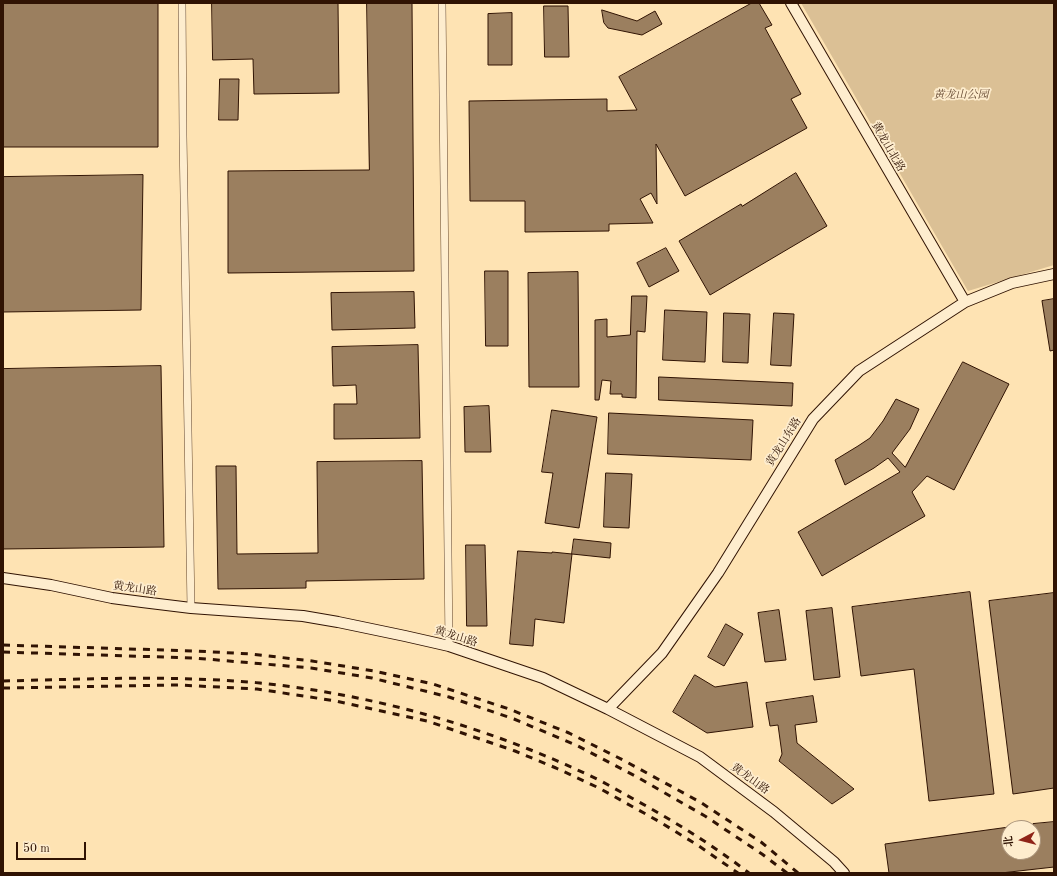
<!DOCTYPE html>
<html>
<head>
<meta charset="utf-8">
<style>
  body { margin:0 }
  #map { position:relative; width:1057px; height:876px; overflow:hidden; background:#fee3b3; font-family:"Old Standard TT","Noto Serif SC",serif }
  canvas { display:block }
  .frame { position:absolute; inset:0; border:4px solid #301303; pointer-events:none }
  .north { position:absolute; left:1001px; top:820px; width:40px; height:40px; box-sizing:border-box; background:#feedce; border:1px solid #ac967d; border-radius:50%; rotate:263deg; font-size:11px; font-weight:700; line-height:16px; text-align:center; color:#301303 }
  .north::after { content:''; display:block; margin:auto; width:14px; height:18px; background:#8f2418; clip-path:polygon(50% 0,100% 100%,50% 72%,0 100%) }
  .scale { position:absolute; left:16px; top:842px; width:70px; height:18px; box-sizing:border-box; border:2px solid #301303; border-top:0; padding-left:5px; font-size:12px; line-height:14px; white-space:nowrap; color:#301303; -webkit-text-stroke:3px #feedce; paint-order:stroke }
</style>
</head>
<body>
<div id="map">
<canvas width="1057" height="876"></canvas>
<div class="frame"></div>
<div class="north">北</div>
<div class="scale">50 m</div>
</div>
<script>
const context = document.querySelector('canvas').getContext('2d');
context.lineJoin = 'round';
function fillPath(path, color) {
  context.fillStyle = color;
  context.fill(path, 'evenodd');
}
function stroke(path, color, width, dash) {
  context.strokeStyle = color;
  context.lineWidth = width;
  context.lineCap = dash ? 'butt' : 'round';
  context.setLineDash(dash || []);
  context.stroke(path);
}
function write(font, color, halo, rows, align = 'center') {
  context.font = font + ' "Old Standard TT","Noto Serif SC",serif';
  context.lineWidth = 3.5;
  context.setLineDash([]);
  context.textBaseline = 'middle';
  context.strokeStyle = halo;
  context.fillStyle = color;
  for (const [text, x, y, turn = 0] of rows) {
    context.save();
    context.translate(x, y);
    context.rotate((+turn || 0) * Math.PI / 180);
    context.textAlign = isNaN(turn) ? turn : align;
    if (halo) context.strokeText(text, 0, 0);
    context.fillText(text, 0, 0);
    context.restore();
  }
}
fillPath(new Path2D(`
  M801 3H1054V265L1044 268 968 291Z`), '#dbc095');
const building = new Path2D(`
  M3 3H158V147H3Z
  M212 3H338L339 93 254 94 253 59 213 60Z
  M367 3H412L414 271 228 273V171L369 170Z
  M752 3H759L772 25 765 28 801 94 791 99 807 128 685 196 656 144 657 204 651 193 640 199 653 223 609 224V231L525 232V201H470L469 101 607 99V111L637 110 619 77Z
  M544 6H568L569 57H545Z
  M602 10 637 21 655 11 662 24 642 35 608 28 604 23Z
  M512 13V65H488V14Z
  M220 79H239L238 120H219Z
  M796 173 827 226 710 295 679 241 741 204 742 206Z
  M143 175 141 310 3 312V177Z
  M666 248 679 271 649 287 637 263Z
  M485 271H508V346H486Z
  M578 272 579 387H529L528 273Z
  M414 292 415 328 332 330 331 293Z
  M632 296H647L645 332 637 331 636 398 622 397V394H610L611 381 602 380 599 400H595V320L607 319V337L630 335Z
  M1054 299V350L1050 351 1042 301Z
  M665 310 707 312 705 362 663 360Z
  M724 313 750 314 748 363 723 362Z
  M774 313 794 314 791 366 771 365Z
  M418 345 420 438 334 439V404H357L356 385 333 386 332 347Z
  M963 362 1009 384 954 490 927 476 912 492 925 516 822 576 798 532 900 472 888 458 874 468 845 485 835 460 858 446 870 438 883 421 896 399 919 409 910 429 892 453 905 467Z
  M161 366 164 547 3 549V369Z
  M659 377 793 383 792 406 659 400Z
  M489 406 491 452H465L464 407Z
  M552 410 597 417 579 528 545 523 553 473 542 472Z
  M609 413 753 420 751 460 608 454Z
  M422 461 424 579 306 581V588L218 589 216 466H236L237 554 318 553 317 462Z
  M606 473 632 474 629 528 604 527Z
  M574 539 611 543 610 558 572 554Z
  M466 545H485L487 626H467Z
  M518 551 552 553V552L572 554 564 623 535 619 533 646 510 644Z
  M970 592 994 794 929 801 914 669 861 676 852 607Z
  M1054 593V788L1013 794 989 601Z
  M832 608 840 677 814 680 806 611Z
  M779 610 786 660 765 662 758 613Z
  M726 624 743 634 724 666 708 657Z
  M695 675 715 687 747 682 753 727 707 733 673 712Z
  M813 696 817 722 795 725 797 743 854 789 832 804 779 761 782 754 778 725 770 726 766 703Z
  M1054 822V867L1001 873H889L885 844 1009 827V852H1033V824Z`);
fillPath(building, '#9b7f5f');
stroke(building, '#301303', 1);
const street = new Path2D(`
  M182 3 183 136 191 608
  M442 3 449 646`);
const secondary = new Path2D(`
  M791 3 965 302
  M3 578 51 585 112 598 142 602 191 608 303 616 338 622 405 636 449 646 543 678 608 709 700 757 774 812 834 862 844 873
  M608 709 662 653 718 573 813 419 859 371 965 302 1012 283 1054 274`);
stroke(street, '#64472f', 8);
stroke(secondary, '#301303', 12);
stroke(street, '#feedce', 7);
stroke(secondary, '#feedce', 10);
stroke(new Path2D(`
  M3 645 195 651 251 654 312 661 374 671 433 684 509 709 569 733 623 760 700 802 761 842 798 873
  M3 652 194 658 311 668 372 678 449 697 514 719 576 745 637 777 705 816 762 854 787 873
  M3 681C89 679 175 675 260 683 378 695 494 729 601 781 614 788 626 795 639 802 677 823 714 846 749 873
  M3 688 178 685 257 689 336 701 427 721 515 751 556 768 599 788 660 822 699 846 738 873`), '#301303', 3, [7, 7]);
write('italic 11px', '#63472f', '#feedce', [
  ["黄龙山公园",961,95]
]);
write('11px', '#301303', '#feedce', [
  ["黄龙山北路",888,147,60],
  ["黄龙山东路",784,442,-58],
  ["黄龙山路",135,589,8],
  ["黄龙山路",456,637,17],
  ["黄龙山路",750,779,36]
]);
</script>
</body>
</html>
